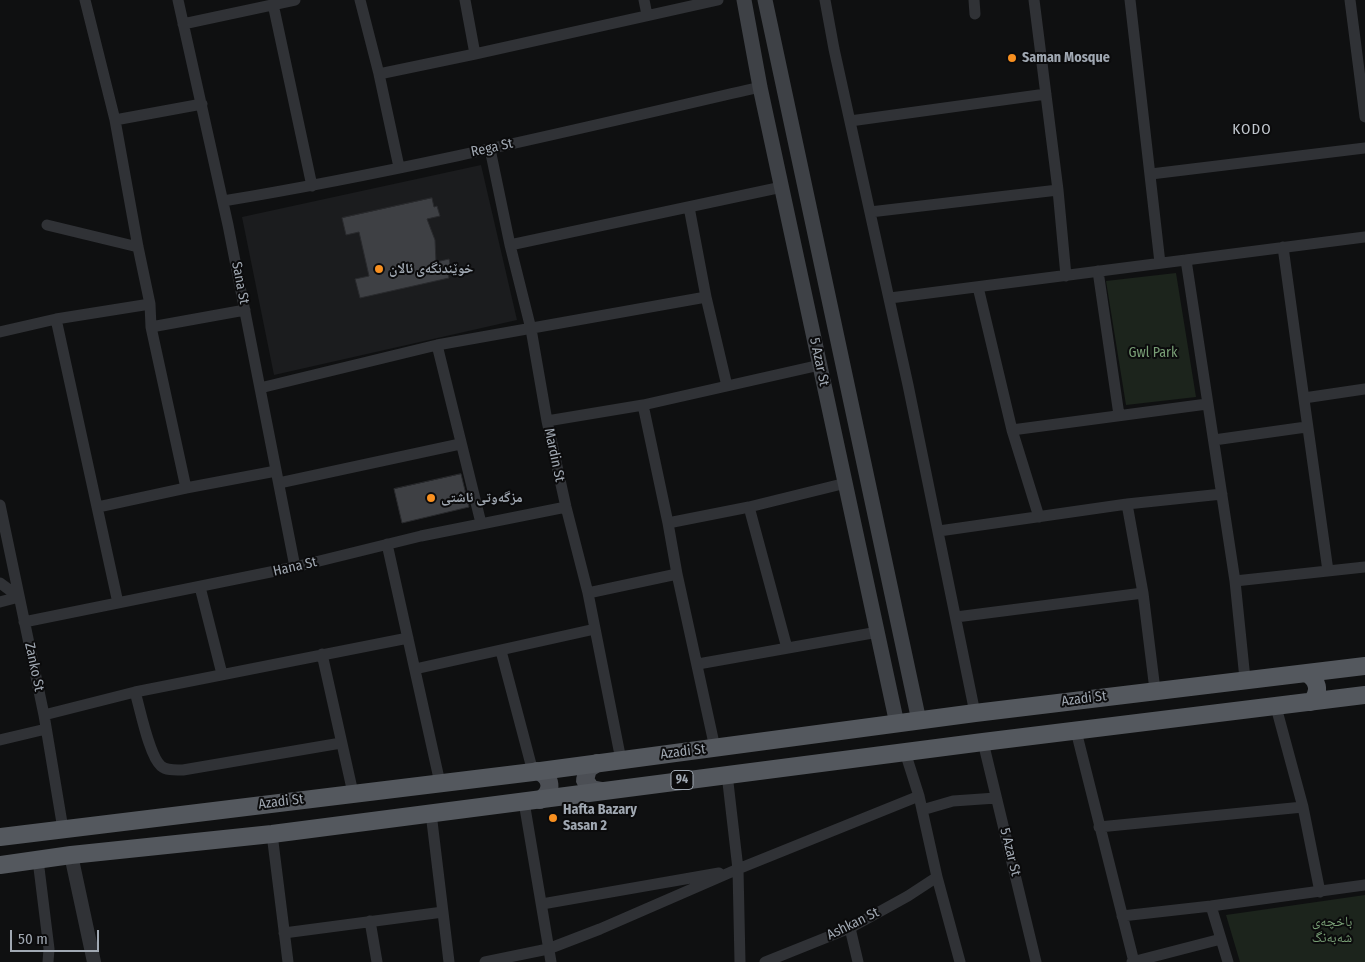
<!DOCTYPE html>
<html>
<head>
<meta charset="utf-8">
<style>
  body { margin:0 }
  #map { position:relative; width:1365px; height:962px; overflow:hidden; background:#0f1011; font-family:"Fira Sans Condensed",sans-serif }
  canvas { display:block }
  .scale { position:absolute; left:10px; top:930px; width:89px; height:22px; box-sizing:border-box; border:2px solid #a0a8b2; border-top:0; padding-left:6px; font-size:15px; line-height:18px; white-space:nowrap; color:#a0a8b2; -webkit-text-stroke:4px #0b0b0c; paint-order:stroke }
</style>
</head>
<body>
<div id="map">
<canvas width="1365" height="962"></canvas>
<div class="scale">50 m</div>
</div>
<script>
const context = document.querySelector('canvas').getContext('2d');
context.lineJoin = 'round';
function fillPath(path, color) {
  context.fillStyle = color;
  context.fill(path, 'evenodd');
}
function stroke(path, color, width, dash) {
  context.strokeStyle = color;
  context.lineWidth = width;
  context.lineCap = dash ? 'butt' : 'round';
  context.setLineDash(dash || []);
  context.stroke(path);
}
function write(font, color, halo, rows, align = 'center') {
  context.font = font + ' "Fira Sans Condensed","Noto Naskh Arabic",sans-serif';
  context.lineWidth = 4;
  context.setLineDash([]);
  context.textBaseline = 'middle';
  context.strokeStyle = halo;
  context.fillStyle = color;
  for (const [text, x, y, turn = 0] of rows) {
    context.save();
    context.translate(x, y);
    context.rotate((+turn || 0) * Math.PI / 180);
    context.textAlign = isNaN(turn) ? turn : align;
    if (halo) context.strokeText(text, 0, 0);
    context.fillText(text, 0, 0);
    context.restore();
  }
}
fillPath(new Path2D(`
  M481 165 517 320 274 375 242 217Z`), '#1b1c1e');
fillPath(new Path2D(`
  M1176 273 1196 397 1126 405 1106 281Z
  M1365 895V962H1240L1226 915Z`), '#1c241c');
const building = new Path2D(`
  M432 198 434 207 437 206 440 216 427 219 435 240 436 262 449 259 451 268 447 269 449 278 360 298 355 279 369 276 359 232 346 235 342 218Z
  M461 474 469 507 402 523 394 489Z`);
fillPath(building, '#3e4044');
stroke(building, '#292a2d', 1);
stroke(new Path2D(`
  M85 0 115 120 138 247 150 304
  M178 0 228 225 295 567
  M360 0 379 74 399 167
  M465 0 475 54
  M644 0 647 15
  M825 0 834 49 908 385 975 713
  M974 0 975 14
  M1034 0 1058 190 1066 276
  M1130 0 1160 263
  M1350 0 1365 117
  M273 4 312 186
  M183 24 295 0
  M379 74 475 54 718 0
  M115 120 202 104
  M850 121 1046 94
  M490 149 510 245 531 329 547 421 566 507 588 593 621 760
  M1151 174 1365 148
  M223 201C404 171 582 128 760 87
  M689 207 706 297 727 386
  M870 212 1058 190
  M47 225 138 247
  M510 245 782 187
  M1283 247C1298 355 1312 463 1328 571
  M1186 260 1235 581 1245 679
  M1098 271 1119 415
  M978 287 1012 430 1039 517
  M890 298 1365 237
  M56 319 118 603
  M151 327 245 310
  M0 332 56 319 150 304 151 327 186 488
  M437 345 481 523
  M260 388 437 345 706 297
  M1304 398 1365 389
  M643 405 668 523 677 574 715 748
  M547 421 643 405 820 365
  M1012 430 1207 404
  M1214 440 1306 427
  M279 483 460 444
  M1127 504 1143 593 1155 690
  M0 505 44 715 63 829
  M98 507 186 488 276 471
  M749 507 787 648
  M668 523 749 507 846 483
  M939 531 1127 504 1222 494
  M387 544 440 783
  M1235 581 1365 567
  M0 583 19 597
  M200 587 222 674
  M588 593 677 574
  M0 602 19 597
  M956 617 1143 593
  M24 622 295 567 421 536 566 507
  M501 651 533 772
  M322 654 353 793
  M698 664 878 632
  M415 669 595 629
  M135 692C140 708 149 756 161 766 167 771 176 770 183 770L341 743
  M1276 707 1303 807 1320 892
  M44 715 135 692 408 638
  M1076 731 1134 962
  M0 740 46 729
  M983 742 1036 962
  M905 752 919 796 937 877 960 962
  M727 774 738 869 740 962
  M524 802 551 962
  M922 810 953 801 996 798
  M431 813 449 962
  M1099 827 1303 807
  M272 834 288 962
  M38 860 49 949 48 962
  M542 904 719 873
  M1211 906 1228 962
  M1122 916 1211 906 1365 885
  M370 921 377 962
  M850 928 858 962
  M284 933 443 912
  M485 962 548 949 600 929 738 869 919 796
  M765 962 850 928 908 896 937 877
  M1132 962 1221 939`), '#303236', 11);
stroke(new Path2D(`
  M71 855 94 962`), '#303236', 14);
stroke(new Path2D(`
  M744 0 760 87 897 724
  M765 0 919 721`), '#3e4146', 15);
stroke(new Path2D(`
  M597 763 588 769 585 780 591 789 602 791
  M537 771C552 776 554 792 540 800`), '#4c4f55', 18);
stroke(new Path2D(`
  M1306 673C1318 679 1321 692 1311 702
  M0 837 533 772 975 713 1365 666
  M0 865 71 855 272 834 983 742 1365 695`), '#54585e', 18);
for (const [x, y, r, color] of [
  [1012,58,5,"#f89020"],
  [379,269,5,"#f89020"],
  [431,498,5,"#f89020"],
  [553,818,5,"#f89020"]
]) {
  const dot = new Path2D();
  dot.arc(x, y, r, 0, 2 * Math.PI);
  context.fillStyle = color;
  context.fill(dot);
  stroke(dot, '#0b0b0c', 2);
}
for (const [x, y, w] of [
  [682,780,22]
]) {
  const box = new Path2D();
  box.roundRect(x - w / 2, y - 9.5, w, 19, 4);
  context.fillStyle = '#0b0b0c';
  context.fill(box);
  stroke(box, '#a0a8b2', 1);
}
write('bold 12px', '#a0a8b2', null, [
  ["94",682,780]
]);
write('bold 14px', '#a0a8b2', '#0b0b0c', [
  ["Saman Mosque",1022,58],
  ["خوێندنگەی ئالان",389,269],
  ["مزگەوتی ئاشتی",441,498],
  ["Hafta Bazary",563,810],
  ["Sasan 2",563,826]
], 'left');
write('14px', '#a0a8b2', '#0b0b0c', [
  ["Rega St",492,148,-12],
  ["Sana St",240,283,79],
  ["5 Azar St",819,362,78],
  ["Mardin St",554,455,78],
  ["Hana St",295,567,-13],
  ["Zanko St",34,667,78],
  ["Azadi St",1084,699,-7],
  ["Azadi St",683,752,-7],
  ["Azadi St",281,802,-7],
  ["5 Azar St",1010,852,76],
  ["Ashkan St",853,924,-26]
]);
write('14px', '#799f76', '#0b0b0c', [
  ["Gwl Park",1153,353],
  ["باخچەی",1332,922],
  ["شەبەنگ",1332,938]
]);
context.letterSpacing = '1px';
write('15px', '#c1c7ce', '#0b0b0c', [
  ["KODO",1252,130]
]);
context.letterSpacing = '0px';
</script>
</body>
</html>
